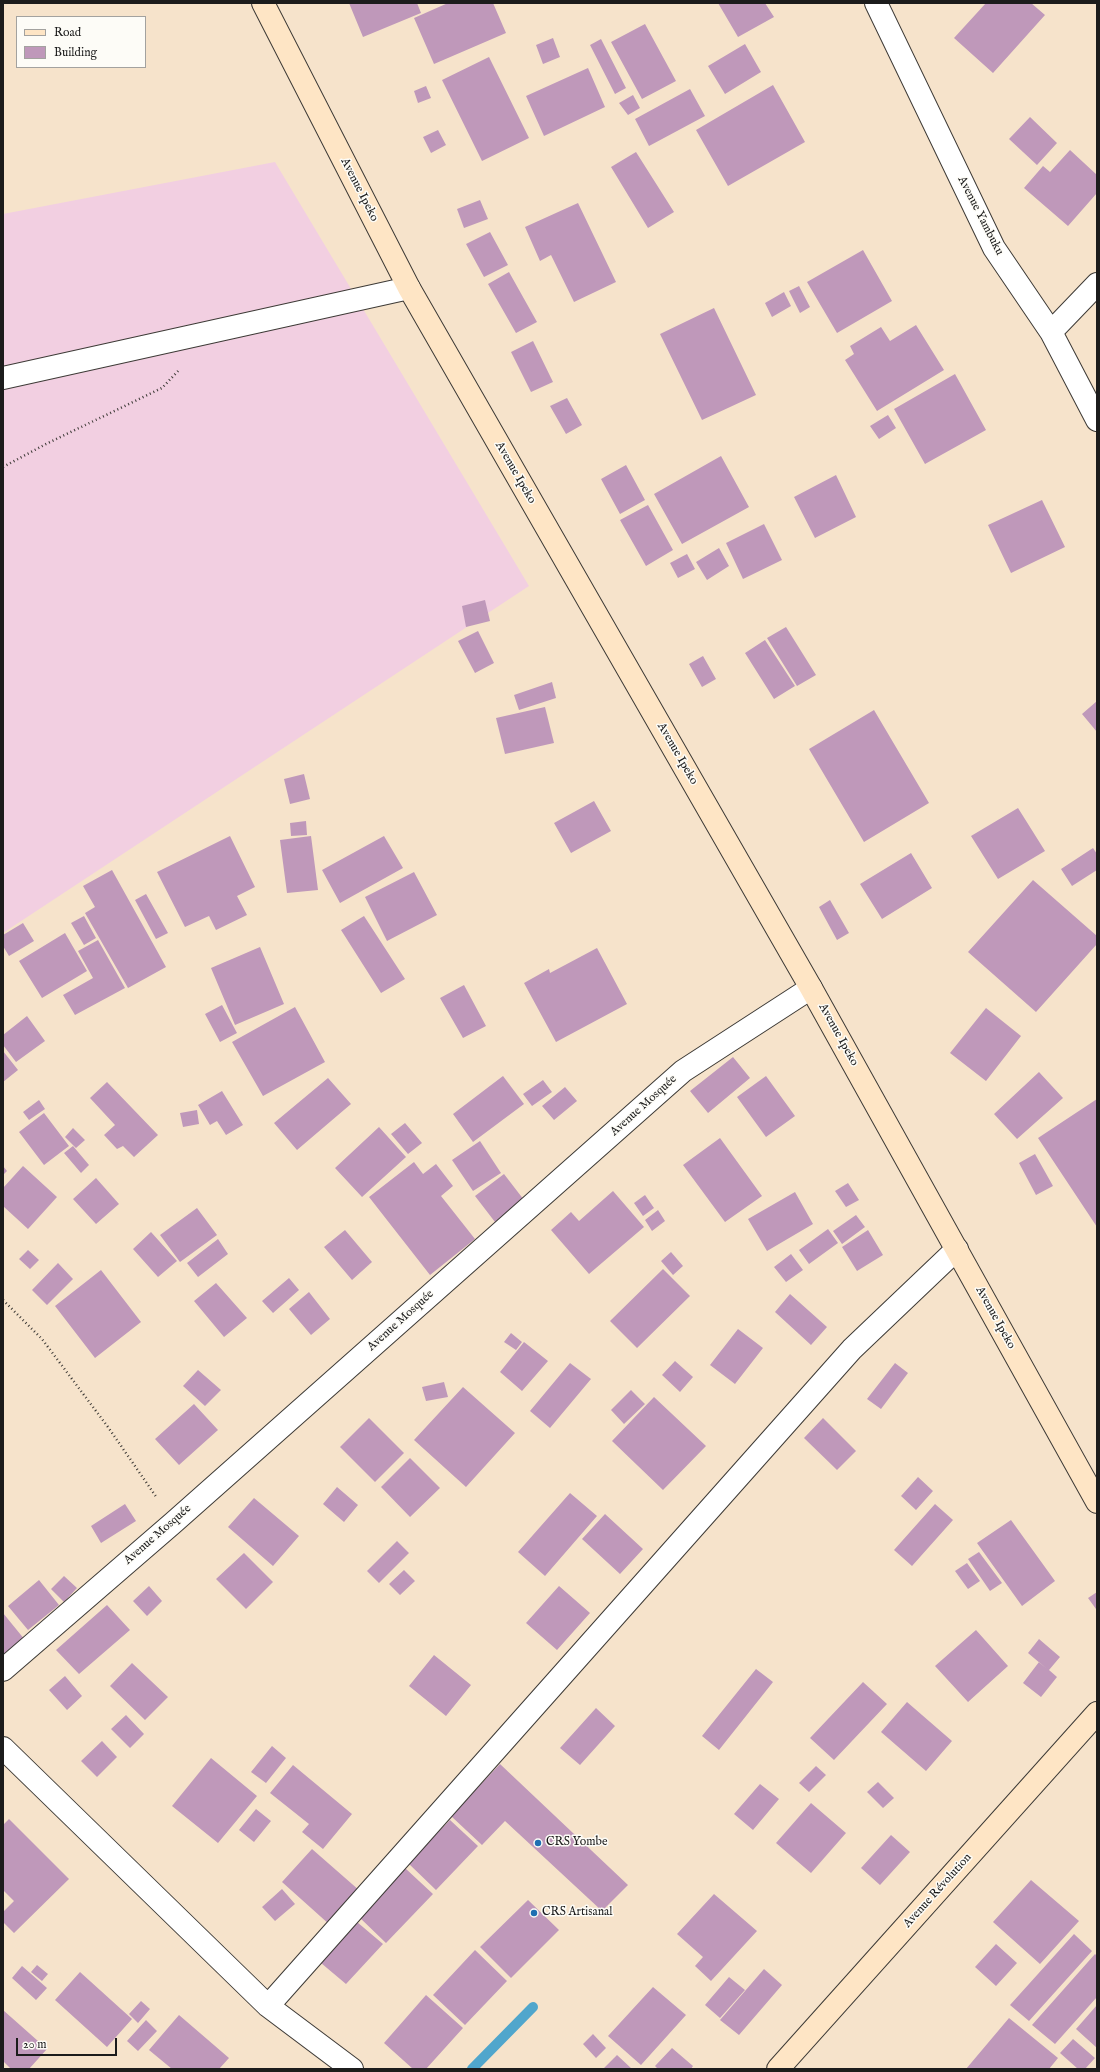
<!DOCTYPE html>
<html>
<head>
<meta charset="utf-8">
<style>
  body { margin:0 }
  #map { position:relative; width:1100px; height:2072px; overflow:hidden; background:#f6e3cb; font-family:"IM FELL English",serif }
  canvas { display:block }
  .frame { position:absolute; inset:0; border:4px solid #1c1c1c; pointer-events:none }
  .legend { position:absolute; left:16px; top:16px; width:130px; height:52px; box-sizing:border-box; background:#fdfcf7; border:1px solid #a3a29f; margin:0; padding:5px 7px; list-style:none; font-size:12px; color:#1c1c1c }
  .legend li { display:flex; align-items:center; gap:8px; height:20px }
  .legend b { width:20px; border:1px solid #a3a29f }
  .scale { position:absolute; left:16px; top:2038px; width:101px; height:18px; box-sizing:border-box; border:2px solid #1c1c1c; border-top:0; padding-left:5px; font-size:12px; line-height:14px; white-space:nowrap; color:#1c1c1c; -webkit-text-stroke:3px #fdfcf7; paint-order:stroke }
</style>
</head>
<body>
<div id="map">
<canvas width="1100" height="2072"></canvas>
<div class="frame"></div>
<ul class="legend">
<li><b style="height:5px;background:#fee5c5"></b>Road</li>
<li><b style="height:11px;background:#bf98ba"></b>Building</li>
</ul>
<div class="scale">20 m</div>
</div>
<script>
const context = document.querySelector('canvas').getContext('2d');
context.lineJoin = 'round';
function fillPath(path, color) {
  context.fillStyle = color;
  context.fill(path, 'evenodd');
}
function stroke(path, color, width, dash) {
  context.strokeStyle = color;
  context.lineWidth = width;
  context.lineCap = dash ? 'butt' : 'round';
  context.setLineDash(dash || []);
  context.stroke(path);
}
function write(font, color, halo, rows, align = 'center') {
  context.font = font + ' "IM FELL English",serif';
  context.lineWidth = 3;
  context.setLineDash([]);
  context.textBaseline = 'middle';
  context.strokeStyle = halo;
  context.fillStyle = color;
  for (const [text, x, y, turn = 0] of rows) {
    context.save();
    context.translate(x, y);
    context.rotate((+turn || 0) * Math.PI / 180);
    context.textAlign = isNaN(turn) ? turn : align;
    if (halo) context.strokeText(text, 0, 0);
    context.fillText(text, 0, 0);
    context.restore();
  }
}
fillPath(new Path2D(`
  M275 162 529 586 3 933V214Z`), '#f2cfe1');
stroke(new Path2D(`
  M472 2069 533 2007`), '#50a6cc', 10);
fillPath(new Path2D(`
  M349 3H417L421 13 363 37Z
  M448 3H493L506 33 434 64 414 18Z
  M718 3H765L774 17 738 37Z
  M986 3H1031L1045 15 993 73 954 38Z
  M645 24 676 81 642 99 611 42Z
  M553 38 560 57 543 64 536 45Z
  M601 39 626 88 615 94 590 45Z
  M745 44 761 72 725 94 708 66Z
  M489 57 529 138 482 161 442 80Z
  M588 68 605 107 544 136 526 96Z
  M773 85 805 142 728 186 696 130Z
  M426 86 431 98 418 103 414 91Z
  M690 89 705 116 649 146 635 119Z
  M633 95 640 108 628 115 619 103Z
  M1030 117 1057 143 1037 165 1009 139Z
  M438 130 446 145 431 153 423 137Z
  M1070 150 1097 175V193L1068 226 1024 188 1043 166 1050 172Z
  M636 152 674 212 648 228 611 167Z
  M480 200 488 219 464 228 457 209Z
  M578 203 616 282 574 302 551 255 540 261 525 227Z
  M490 232 508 265 484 277 466 244Z
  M863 250 892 301 837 333 807 282Z
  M509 272 537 322 516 333 488 284Z
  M799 286 810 307 800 313 789 291Z
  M784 292 791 306 772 317 765 303Z
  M714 308 756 395 702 420 660 334Z
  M916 325 944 370 877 411 845 360 854 354 850 346 881 327 890 341Z
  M533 341 553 382 531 392 511 352Z
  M955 374 986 430 925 464 894 409Z
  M567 398 582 425 566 434 550 406Z
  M888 415 896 428 879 439 870 426Z
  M721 456 749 507 682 544 654 494Z
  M626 465 645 500 620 514 601 479Z
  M836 475 856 517 815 538 794 497Z
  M1042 500 1065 547 1011 573 988 525Z
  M648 505 673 550 646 566 620 520Z
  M764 524 782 560 743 579 726 543Z
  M719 548 729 566 707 580 696 562Z
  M687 554 695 569 678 578 670 563Z
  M485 600 490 621 466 627 462 606Z
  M786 627 816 675 797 686 767 638Z
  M478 631 494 663 475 673 458 641Z
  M765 640 795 686 774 699 745 653Z
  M703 656 716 679 702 687 689 664Z
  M552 682 556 698 519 710 514 695Z
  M1097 701V732L1082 714Z
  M545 707 554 743 505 754 496 718Z
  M874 710 929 803 864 842 809 749Z
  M304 774 310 799 290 804 284 779Z
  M594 801 611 831 571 853 554 823Z
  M1018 808 1045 851 998 879 971 836Z
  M306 821 307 835 291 836 290 823Z
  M230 836 255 887 237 896 247 915 216 930 209 916 185 927 157 872Z
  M311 836 318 890 287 893 280 840Z
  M384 836 403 868 340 903 322 870Z
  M1093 848 1097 854V870L1072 886 1061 869Z
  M911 853 932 888 882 919 860 884Z
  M112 870 166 967 128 988 85 913 95 907 83 886Z
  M414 872 437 915 387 941 365 897Z
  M1033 880 1097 936V944L1036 1012 968 952Z
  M146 894 168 933 156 939 135 900Z
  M830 900 849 933 837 940 819 907Z
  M84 916 96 938 84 945 71 923Z
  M364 916 405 979 381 993 341 930Z
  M23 923 34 941 9 956 3 946V935Z
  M65 933 87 971 42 998 19 961Z
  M98 940 125 988 75 1015 63 995 93 978 78 951Z
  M260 947 284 1004 235 1025 211 968Z
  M597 948 627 1004 556 1042 524 983 549 969 550 973Z
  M464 985 486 1026 463 1038 440 998Z
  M222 1005 237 1033 220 1042 205 1014Z
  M295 1007 325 1062 263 1096 232 1042Z
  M986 1008 1021 1036 986 1081 950 1053Z
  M27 1016 45 1041 16 1062 3 1045V1035Z
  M3 1051 18 1070 3 1082Z
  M733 1057 750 1078 708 1113 690 1091Z
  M1039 1072 1063 1098 1017 1139 994 1114Z
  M503 1076 524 1104 473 1142 453 1114Z
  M766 1076 795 1116 766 1137 737 1097Z
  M328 1078 351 1104 297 1150 274 1123Z
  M543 1080 552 1092 532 1106 523 1094Z
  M107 1082 158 1135 134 1157 123 1146 117 1149 104 1135 115 1125 90 1098Z
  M565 1087 577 1101 554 1120 542 1106Z
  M222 1091 243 1125 226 1135 217 1121 210 1125 198 1105Z
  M1097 1099V1227L1038 1138Z
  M39 1100 45 1109 29 1120 23 1112Z
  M197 1110 199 1124 183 1127 180 1113Z
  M44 1113 69 1146 44 1165 19 1132Z
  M405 1123 422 1143 408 1154 391 1134Z
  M379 1127 406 1157 362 1197 335 1168Z
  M73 1128 85 1140 76 1148 65 1137Z
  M720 1138 762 1196 725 1222 683 1165Z
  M480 1141 501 1173 473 1191 452 1160Z
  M73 1146 89 1165 81 1173 64 1153Z
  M1035 1154 1053 1186 1036 1195 1019 1163Z
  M414 1162 423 1174 436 1164 453 1186 441 1196 475 1239 430 1275 369 1197Z
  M3 1166 7 1171 3 1175Z
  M23 1166 57 1197 28 1229 3 1206V1188Z
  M504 1174 524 1200 495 1222 475 1196Z
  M96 1178 119 1204 96 1224 73 1199Z
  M848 1183 859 1200 846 1207 835 1191Z
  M613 1191 644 1227 589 1274 551 1230 571 1212 579 1221Z
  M795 1192 813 1224 767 1251 748 1219Z
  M645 1195 654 1208 643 1216 634 1203Z
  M197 1208 217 1235 180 1262 160 1235Z
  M658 1210 665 1221 652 1231 645 1220Z
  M856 1215 865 1227 842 1244 833 1231Z
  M828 1229 838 1243 809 1264 799 1250Z
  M345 1230 372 1262 352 1280 324 1247Z
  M868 1230 883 1255 857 1271 842 1247Z
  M151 1232 177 1261 158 1277 133 1249Z
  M218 1239 228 1254 198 1277 187 1263Z
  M28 1250 39 1260 30 1269 19 1259Z
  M671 1252 683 1266 673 1275 661 1261Z
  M791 1254 803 1270 786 1282 774 1267Z
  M58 1263 73 1279 47 1305 32 1290Z
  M663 1269 690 1296 637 1348 610 1321Z
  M101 1270 141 1322 95 1358 55 1306Z
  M289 1278 299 1290 273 1313 262 1301Z
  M216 1283 247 1318 224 1337 194 1301Z
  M309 1292 330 1319 311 1335 289 1309Z
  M790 1294 827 1327 811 1345 775 1312Z
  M738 1329 763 1348 735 1384 710 1365Z
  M511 1333 522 1342 516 1350 504 1342Z
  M524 1342 548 1361 522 1391 500 1372Z
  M675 1361 693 1377 680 1392 662 1375Z
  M570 1363 591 1379 550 1428 530 1411Z
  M895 1363 908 1373 881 1409 867 1399Z
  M198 1370 221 1390 205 1406 183 1386Z
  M444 1382 448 1397 426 1401 422 1387Z
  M463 1387 515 1433 466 1487 414 1440Z
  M631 1390 645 1404 624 1424 611 1410Z
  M654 1397 706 1446 663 1490 612 1441Z
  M194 1404 218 1430 179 1465 155 1439Z
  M369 1418 404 1453 375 1482 340 1447Z
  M823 1418 856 1451 837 1470 804 1438Z
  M410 1458 440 1488 410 1517 381 1487Z
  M918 1477 933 1491 916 1510 901 1496Z
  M337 1487 358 1505 344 1522 323 1504Z
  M570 1493 597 1516 545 1576 518 1552Z
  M254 1498 299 1536 273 1566 228 1527Z
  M125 1504 136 1521 101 1543 91 1526Z
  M935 1504 953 1520 912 1566 894 1550Z
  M605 1514 643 1549 620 1574 582 1539Z
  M1011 1520 1055 1581 1022 1606 977 1543Z
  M397 1541 409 1553 379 1583 367 1571Z
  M979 1552 1002 1583 990 1591 968 1559Z
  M244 1553 273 1582 246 1609 216 1579Z
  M967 1563 980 1581 968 1589 955 1571Z
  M404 1570 415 1581 400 1595 389 1584Z
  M64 1576 77 1588 64 1602 51 1589Z
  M39 1580 59 1605 28 1630 8 1606Z
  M149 1586 162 1601 147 1616 133 1601Z
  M559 1586 590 1613 557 1650 526 1623Z
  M1097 1592V1608L1096 1609 1088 1598Z
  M107 1605 130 1630 79 1674 56 1650Z
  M3 1613 25 1640 3 1658Z
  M976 1630 1008 1666 968 1702 935 1666Z
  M1039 1639 1060 1657 1049 1670 1057 1677 1041 1697 1023 1683 1039 1662 1047 1669 1028 1653Z
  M434 1655 471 1685 446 1716 409 1686Z
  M132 1663 168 1697 145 1720 110 1686Z
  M756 1669 773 1682 719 1750 702 1736Z
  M65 1676 82 1696 67 1710 49 1690Z
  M863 1682 887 1704 834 1760 810 1738Z
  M907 1702 952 1741 926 1771 881 1732Z
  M596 1708 615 1726 580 1765 560 1748Z
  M126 1715 144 1734 130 1748 111 1729Z
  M102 1741 117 1757 97 1777 81 1761Z
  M272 1746 286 1758 266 1783 251 1772Z
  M211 1758 257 1796 218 1843 172 1806Z
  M500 1764 628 1885 602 1911 505 1821 482 1845 451 1816Z
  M293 1765 352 1814 323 1849 302 1832 309 1824 270 1793Z
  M816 1766 826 1775 809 1792 799 1783Z
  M878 1782 894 1798 883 1808 867 1792Z
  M760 1784 779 1799 753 1830 734 1814Z
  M811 1803 846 1833 811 1873 776 1843Z
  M256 1809 271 1821 254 1842 239 1830Z
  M9 1819 69 1879 14 1933 3 1922V1912L14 1901 3 1890V1825Z
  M450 1820 478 1846 436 1890 408 1863Z
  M891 1835 910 1852 880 1885 861 1868Z
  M312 1849 360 1891 330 1925 282 1882Z
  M405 1868 433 1894 386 1943 358 1916Z
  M1031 1880 1079 1921 1040 1964 993 1922Z
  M282 1889 295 1904 275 1921 262 1907Z
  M714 1894 757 1931 711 1981 695 1966 703 1957 677 1934Z
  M528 1900 559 1930 511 1978 480 1947Z
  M357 1922 383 1944 346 1984 321 1963Z
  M1074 1934 1092 1951 1029 2021 1010 2005Z
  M996 1944 1017 1963 996 1986 975 1967Z
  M475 1950 507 1981 465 2025 433 1995Z
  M1095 1954 1097 1956V1997L1055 2044 1032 2025Z
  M37 1965 48 1974 42 1981 31 1972Z
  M22 1966 47 1988 36 2000 12 1978Z
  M764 1969 782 1985 739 2035 720 2020Z
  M80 1972 132 2019 107 2047 55 2000Z
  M729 1977 745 1990 720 2018 705 2005Z
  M653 1987 686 2015 641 2065 608 2036Z
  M426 1995 463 2028 426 2069H413L384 2043Z
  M141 2001 150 2009 138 2023 129 2014Z
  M1097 2005V2048L1076 2029Z
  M3 2010 47 2049 29 2069H11L3 2061Z
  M179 2015 229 2058 219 2069H172L149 2050Z
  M1009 2018 1058 2058 1049 2069H966Z
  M146 2020 157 2031 138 2051 127 2041Z
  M593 2034 606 2048 596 2058 583 2044Z
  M1073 2039 1095 2058 1085 2069H1078L1060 2053Z
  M672 2048 693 2066 691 2069H658L655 2066Z
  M617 2055 632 2069H603Z`), '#bf98ba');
const street = new Path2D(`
  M876 3 994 248 1051 332 1097 420
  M1051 332 1097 284
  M3 378 409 288
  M3 1670 173 1523 683 1071 811 988
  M3 1748 268 2006 352 2069
  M268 2006 852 1349 957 1249`);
const secondary = new Path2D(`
  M263 3 409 288 811 988 1097 1502
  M778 2069 1097 1713`);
stroke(street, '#3d3a36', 24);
stroke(secondary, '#3d3a36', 24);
stroke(new Path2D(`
  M3 467 46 444 162 388 180 369
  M3 1300 42 1339 108 1427 157 1498`), '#3d3a36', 2.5, [1, 3]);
stroke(street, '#fff', 22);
stroke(secondary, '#fee5c5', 22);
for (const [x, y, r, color] of [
  [538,1843,4,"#1f6fb2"],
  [534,1913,4,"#1f6fb2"]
]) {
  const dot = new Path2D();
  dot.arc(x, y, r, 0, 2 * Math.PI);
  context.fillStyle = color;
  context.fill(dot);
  stroke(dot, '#fdfcf7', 1.5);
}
write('12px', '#1c1c1c', '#fdfcf7', [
  ["Avenue Ipeko",359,190,63],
  ["Avenue Yambuku",980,216,63],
  ["Avenue Ipeko",515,473,60],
  ["Avenue Ipeko",677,754,60],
  ["Avenue Ipeko",838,1035,61],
  ["Avenue Mosquée",644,1106,-42],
  ["Avenue Ipeko",995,1318,61],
  ["Avenue Mosquée",401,1321,-42],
  ["Avenue Mosquée",158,1535,-41],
  ["Avenue Révolution",938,1891,-48]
]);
write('12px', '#1c1c1c', '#fdfcf7', [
  ["CRS Yombe",546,1843],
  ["CRS Artisanal",542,1913]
], 'left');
</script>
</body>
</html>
